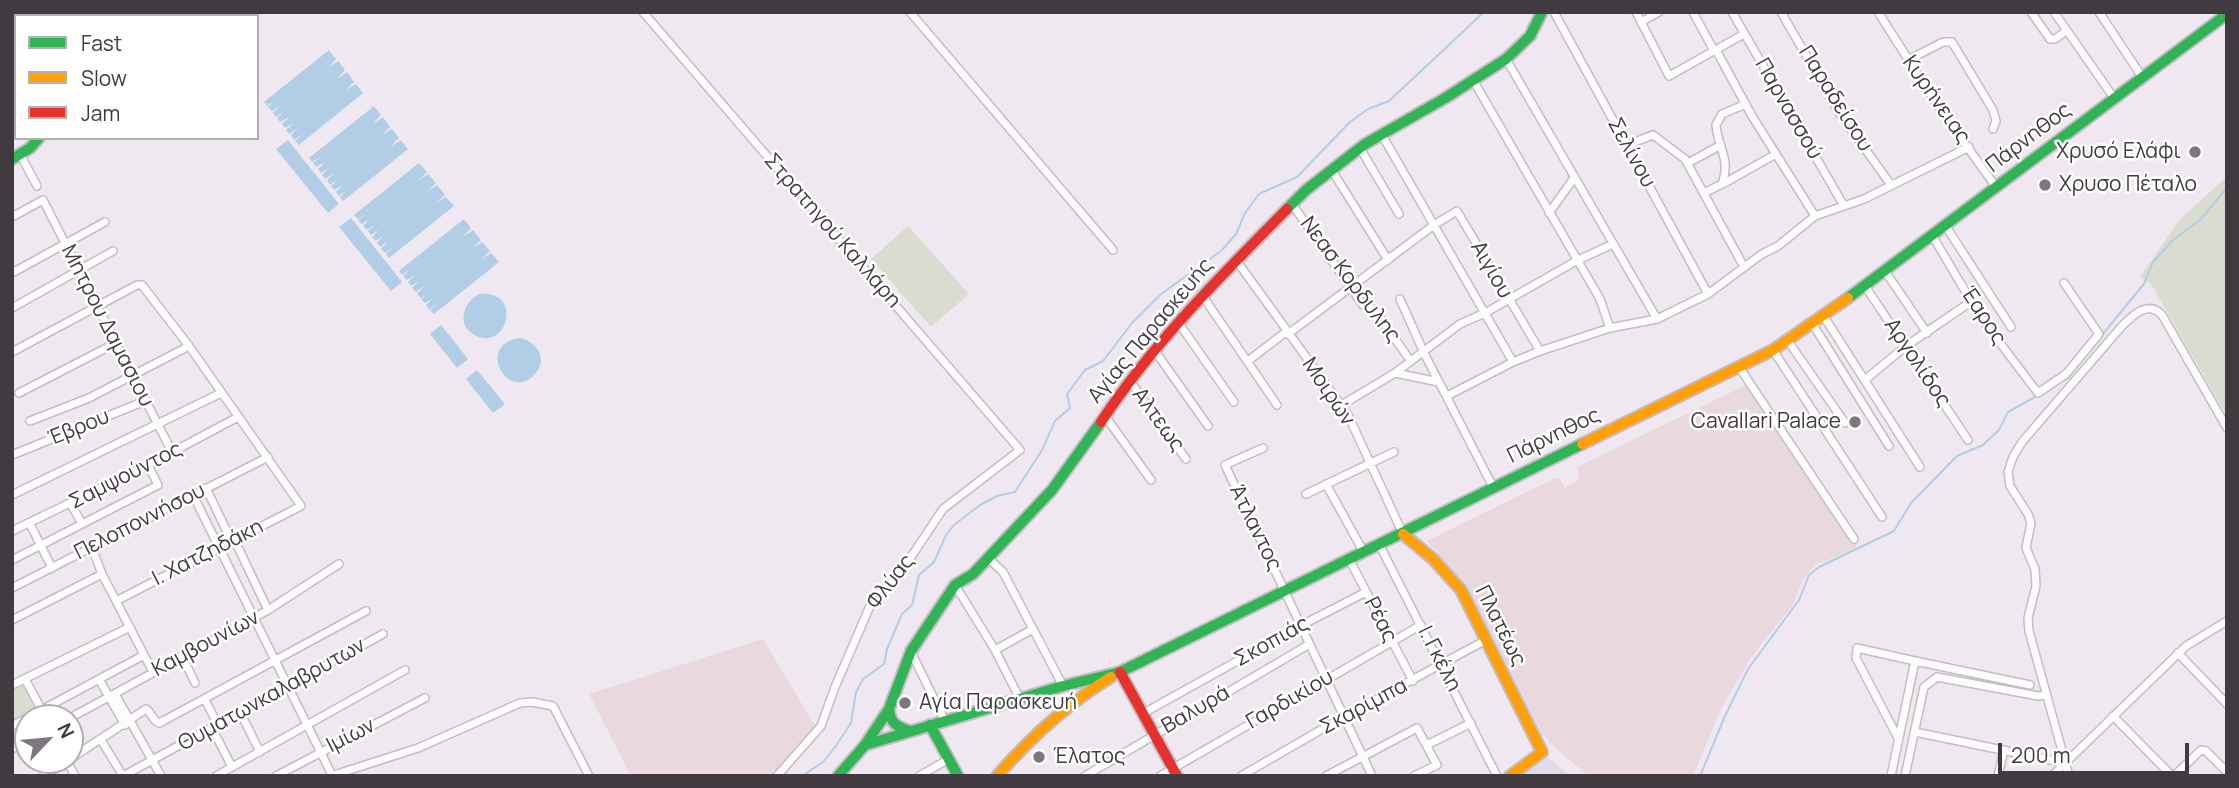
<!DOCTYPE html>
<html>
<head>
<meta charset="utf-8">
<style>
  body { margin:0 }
  #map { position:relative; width:2239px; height:788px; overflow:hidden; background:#f0e8f0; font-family:Manrope,sans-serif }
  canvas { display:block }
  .frame { position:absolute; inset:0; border:14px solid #413a40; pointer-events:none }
  .legend { position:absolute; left:14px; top:14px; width:245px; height:126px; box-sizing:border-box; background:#fff; border:2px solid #b3b0b3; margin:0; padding:9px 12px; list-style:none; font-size:21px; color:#413a40 }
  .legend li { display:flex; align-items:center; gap:14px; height:35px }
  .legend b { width:35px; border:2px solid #b3b0b3 }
  .north { position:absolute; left:14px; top:704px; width:70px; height:70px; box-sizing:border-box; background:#fff; border:2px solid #b3b0b3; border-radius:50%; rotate:64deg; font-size:19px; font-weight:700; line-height:28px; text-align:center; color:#413a40 }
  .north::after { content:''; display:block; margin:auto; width:24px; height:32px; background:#7e777e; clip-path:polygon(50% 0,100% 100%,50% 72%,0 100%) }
  .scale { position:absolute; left:1998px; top:743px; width:191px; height:32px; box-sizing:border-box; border:4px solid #413a40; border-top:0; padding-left:9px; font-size:21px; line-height:24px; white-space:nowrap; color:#413a40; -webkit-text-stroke:5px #fff; paint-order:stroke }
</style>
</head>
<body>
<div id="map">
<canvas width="2239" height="788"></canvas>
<div class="frame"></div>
<ul class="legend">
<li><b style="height:9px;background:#30b455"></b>Fast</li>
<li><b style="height:9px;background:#ff9f0a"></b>Slow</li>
<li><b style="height:9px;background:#e5322d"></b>Jam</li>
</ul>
<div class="north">N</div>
<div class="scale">200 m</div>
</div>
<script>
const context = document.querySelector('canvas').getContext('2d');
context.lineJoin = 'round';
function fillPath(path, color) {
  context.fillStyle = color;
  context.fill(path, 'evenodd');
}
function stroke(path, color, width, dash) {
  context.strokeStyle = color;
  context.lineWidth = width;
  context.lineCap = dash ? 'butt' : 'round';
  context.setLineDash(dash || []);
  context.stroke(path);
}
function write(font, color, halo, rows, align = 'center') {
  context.font = font + ' Manrope,sans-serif';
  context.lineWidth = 5;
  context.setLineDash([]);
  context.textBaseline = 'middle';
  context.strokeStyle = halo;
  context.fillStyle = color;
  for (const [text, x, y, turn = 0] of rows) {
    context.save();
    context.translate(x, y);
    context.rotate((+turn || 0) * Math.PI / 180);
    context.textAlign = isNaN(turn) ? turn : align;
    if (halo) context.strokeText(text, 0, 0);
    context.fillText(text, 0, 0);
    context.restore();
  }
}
fillPath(new Path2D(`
  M1750 383 1858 548 1815 565 1803 579 1792 606 1752 656 1720 711 1693 776H1589L1555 748 1544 735 1542 736 1465 587 1427 541 1555 478H1559L1565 488 1579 479 1577 467Z
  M763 639 817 729 777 776H631L589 694Z`), '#ead8df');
fillPath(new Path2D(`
  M1546 756 1570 776H1520Z`), '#e2dae9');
fillPath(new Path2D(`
  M2227 177V416L2151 284 2140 277 2181 218Z
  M908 226 969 294 931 327 871 259Z
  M23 685 35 709 12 720V691Z`), '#d9dcce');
fillPath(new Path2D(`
  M329 50 336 59 328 68 338 61 345 70 337 79 347 72 354 82 346 90 356 84 363 93 299 145 295 141 303 134 294 140 291 135 298 128 289 134 286 130 294 123 285 128 282 124 289 117 280 122 277 118 284 111 276 117 273 113 280 106 272 111 268 107 275 100 267 106 264 102Z
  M374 106 381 115 372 124 383 117 390 127 382 135 392 129 399 138 390 147 401 140 408 149 343 201 340 197 347 190 339 196 336 192 343 185 334 190 331 186 338 179 330 185 327 180 334 173 325 179 322 175 329 168 321 173 318 169 325 162 316 167 313 163 321 157 312 162 309 158Z
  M288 140 339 204 328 213 276 149Z
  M419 163 427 172 418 181 428 174 436 183 427 192 437 185 445 195 436 203 446 197 454 206 389 258 386 254 393 247 385 253 381 249 388 241 380 247 377 243 383 236 376 241 372 237 379 230 371 235 368 231 375 225 367 230 363 226 370 219 362 224 358 220 366 214 358 219 354 215Z
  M351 218 402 282 391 291 339 227Z
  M464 219 471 228 463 237 473 230 481 240 472 248 482 242 490 251 481 260 491 253 499 262 434 314 430 310 438 304 429 309 426 305 433 298 425 303 421 299 429 293 421 298 417 294 424 286 416 292 412 288 419 281 411 286 408 282 415 275 407 280 403 276 410 269 402 275 399 271Z
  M479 294C525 289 507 355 473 334 456 323 464 302 479 294Z
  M441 325 468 359 457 368 430 334Z
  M520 338C536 341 549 359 535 374 509 404 474 344 520 338Z
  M477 370 505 404 493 413 466 379Z`), '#b1cee6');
stroke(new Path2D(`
  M57 12 58 16
  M147 16 153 12
  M12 137 16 134
  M2102 335 2144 284 2153 262 2173 240 2200 220 2227 188
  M2045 392 2061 382
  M802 776 823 762 835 747 851 723 856 692 863 679 884 664 887 649 902 614 912 605 919 575 934 562 946 535 954 525 980 505 997 496 1015 492 1042 450 1055 421 1070 408 1067 394 1085 370 1103 361 1132 323 1161 294 1221 251 1236 234 1245 213 1259 194 1297 177 1350 122 1368 109 1389 101 1484 12
  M1700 776 1725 716 1748 669 1799 600 1809 575 1819 567 1894 531 1911 503 1957 456 1983 445 1999 430 2008 412 2037 396`), '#b1cee6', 2);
const street = new Path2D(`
  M38 12 39 16
  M80 12 83 16
  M643 12 1020 450 943 509 909 560 870 606 835 687 821 726 777 776
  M910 12 1113 250
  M1554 12 1708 294
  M1636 12 1669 76 1744 34
  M1693 12 1714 51
  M1732 12 1844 206
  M1781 12 1840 114 1891 185
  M1878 12 1938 106 1996 187
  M2031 12 2050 39H2055L2066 31
  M2054 12 2114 98
  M2099 12 2142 77
  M122 16 126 12
  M1641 22 1659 12
  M1716 50 1752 116 1815 216
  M1506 59 1657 319
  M1908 60 1943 42H1952L1993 110 1996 121 1993 129
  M1473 80 1600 299 1610 328
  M12 86 16 84
  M1382 135 1513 362
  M1627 145 1653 135 1685 159 1744 267
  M1360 148 1399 214
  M20 154 37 186
  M1688 163 1721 145
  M1331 169 1388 260
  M1722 184C1731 158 1718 149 1716 125L1722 114 1746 104
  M1704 193 1730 180 1776 154
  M1292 204 1363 305 1375 310 1407 356
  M1549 213 1574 178
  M12 217 43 200 172 452
  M1945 225 2011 327
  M1932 235 1981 318 2038 393 2066 374 2099 334 2064 283
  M1236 260 1348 415 1403 534
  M1885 271 1927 333
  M12 273 105 222
  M1865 286 1968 440
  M1202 295 1277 405
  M1400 299 1424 353 1493 487
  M12 308 113 251
  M1823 315 1920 467
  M1178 322 1234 402
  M1812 323 1889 446
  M1288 334 1434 225 1457 211 1540 351
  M1788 341 1845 423
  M1773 350 1882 517
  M1155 351 1208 426
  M12 352 137 285H142L189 346 301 506 116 601
  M1248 361 1287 331
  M1739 367 1854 539
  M1395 373 1460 324 1485 313 1576 261 1613 244
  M1866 379 1906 346 1972 301
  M1130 381 1186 459
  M19 393 116 343
  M1447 396 1513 362 1540 351 1610 328 1657 319 1708 294 1762 254 1778 246 1815 216 1864 199 1969 147
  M1340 406 1395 373 1439 382
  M1105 416 1151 480
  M30 421 89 398 189 346
  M1263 448 1225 465 1372 776
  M12 455 145 401
  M1326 484 1363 551
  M206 488 231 540
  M1306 494 1394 452
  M12 495 221 393
  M193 495 332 775
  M71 504 82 524
  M30 524 52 568
  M12 531 148 465 238 417
  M234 539 268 610
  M1379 544 1497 776
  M92 548 102 574 153 672
  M988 558 1003 572 1063 686
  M1349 559 1413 681
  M12 560 158 485 148 465
  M955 585 995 650 1020 699
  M12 588 268 457
  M12 620 102 574
  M995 650 1033 629
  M911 652 945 721
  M2178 653 2227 704
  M182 656 195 683
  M25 679 46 718
  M100 681 125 725
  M12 685 130 627
  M115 694 161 776
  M205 700 218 725
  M240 712 260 752
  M1142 714 1300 626 1366 592
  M2113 716 2171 775 2176 774 2201 750 2206 751 2227 772
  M70 718 268 610 339 564
  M12 726 144 655
  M212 728 232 767
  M1915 732 2065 763
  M1898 738 1856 658 1857 648 1915 661
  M101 740 123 776
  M1427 745 1471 723
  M12 749 28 740
  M70 759 146 709C152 713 152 720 159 723L165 720 366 611
  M67 761 75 776
  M43 776 69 760
  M123 776 383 634
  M216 776 405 670
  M276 776 425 698
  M331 776 418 748 520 703 532 702 553 706 589 776
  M919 776 949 759
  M1085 776 1308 645
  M1160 776 1421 625
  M1241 776 1343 717 1486 640
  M1326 776 1417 728 1437 765 1414 776
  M1891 776 1915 661 2030 685
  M1905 776 1924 687 1937 677 2038 696 2046 695
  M1998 776 2004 750
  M2052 776 2186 646 2227 621
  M2069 776 2029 631 2028 618 2036 586 2035 569 2026 548 2031 523 2028 514 2010 486 2008 472 2013 457 2022 442 2122 326C2133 315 2148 300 2162 315L2227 428`);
const fast = new Path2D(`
  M184 16 189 12
  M12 159 30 148 39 138
  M1287 209 1306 190 1365 144 1447 97 1506 59 1530 36 1542 12
  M1848 298 2227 14
  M889 709C890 723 897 727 910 731
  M930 725 958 776
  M865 745 1063 686 1120 672 1582 444
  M838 776 865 745 889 709 911 651 955 585 973 574 1052 490 1101 422`);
const slow = new Path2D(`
  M1582 444 1773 350 1848 298
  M1403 534 1433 559 1461 590 1542 752 1510 776
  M997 776C1031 737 1067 704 1111 677`);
const jam = new Path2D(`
  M1101 422C1153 343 1220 277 1287 209
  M1120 672 1177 776`);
stroke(street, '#c3bdc3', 10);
stroke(fast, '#c3bdc3', 14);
stroke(slow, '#c3bdc3', 14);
stroke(jam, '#c3bdc3', 14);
stroke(street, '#fdfcfd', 7);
stroke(fast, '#30b455', 10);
stroke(slow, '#ff9f0a', 10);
stroke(jam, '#e5322d', 10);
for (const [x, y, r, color] of [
  [2195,152,7,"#7e777e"],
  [2045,185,7,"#7e777e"],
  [1855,422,7,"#7e777e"],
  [905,703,7,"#7e777e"],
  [1039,757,7,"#7e777e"]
]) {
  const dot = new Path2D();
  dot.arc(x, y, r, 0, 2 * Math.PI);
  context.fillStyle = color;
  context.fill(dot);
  stroke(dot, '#fff', 2.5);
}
write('21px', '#413a40', '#fff', [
  ["Παραδείσου",1835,99,58],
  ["Κυρήνειας",1936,100,55],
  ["Παρνασσού",1788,109,60],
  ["Πάρνηθος",2029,138,-37],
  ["Σελίνου",1631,153,61],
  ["Στρατηγού Καλλάρη",832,231,49],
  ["Αιγίου",1491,270,60],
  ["Νεασ Κορδυλης",1350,280,53],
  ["Έαρος",1983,316,57],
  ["Μητρου Δαμασιου",107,326,63],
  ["Αγίας Παρασκευής",1151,331,-50],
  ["Αργολίδος",1917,363,56],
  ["Μοιρών",1328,392,56],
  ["Αλτεως",1158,420,54],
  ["Έβρου",79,428,-22],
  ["Πάρνηθος",1554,436,-26],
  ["Σαμψούντος",126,476,-27],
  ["Πελοποννήσου",140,522,-27],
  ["Άτλαντος",1255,528,64],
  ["Ι. Χατζηδάκη",208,553,-27],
  ["Φλύας",891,582,-52],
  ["Ρέας",1380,620,63],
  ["Πλατέως",1500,626,63],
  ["Σκοπιάς",1272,642,-29],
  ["Καμβουνίων",206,644,-28],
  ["Ι. Γκέλη",1439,659,63],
  ["Θυματωνκαλαβρυτων",272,695,-29],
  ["Γαρδικίου",1290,700,-30],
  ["Σκαρίμπα",1364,707,-28],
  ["Βαλυρά",1196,710,-30],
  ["Ιμίων",351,736,-27]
]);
write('21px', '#413a40', '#fff', [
  ["Χρυσό Ελάφι",2181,152,"right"],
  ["Χρυσο Πέταλο",2059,185],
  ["Cavallari Palace",1841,422,"right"],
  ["Αγία Παρασκευή",919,703],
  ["Έλατος",1053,757]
], 'left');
</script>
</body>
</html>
